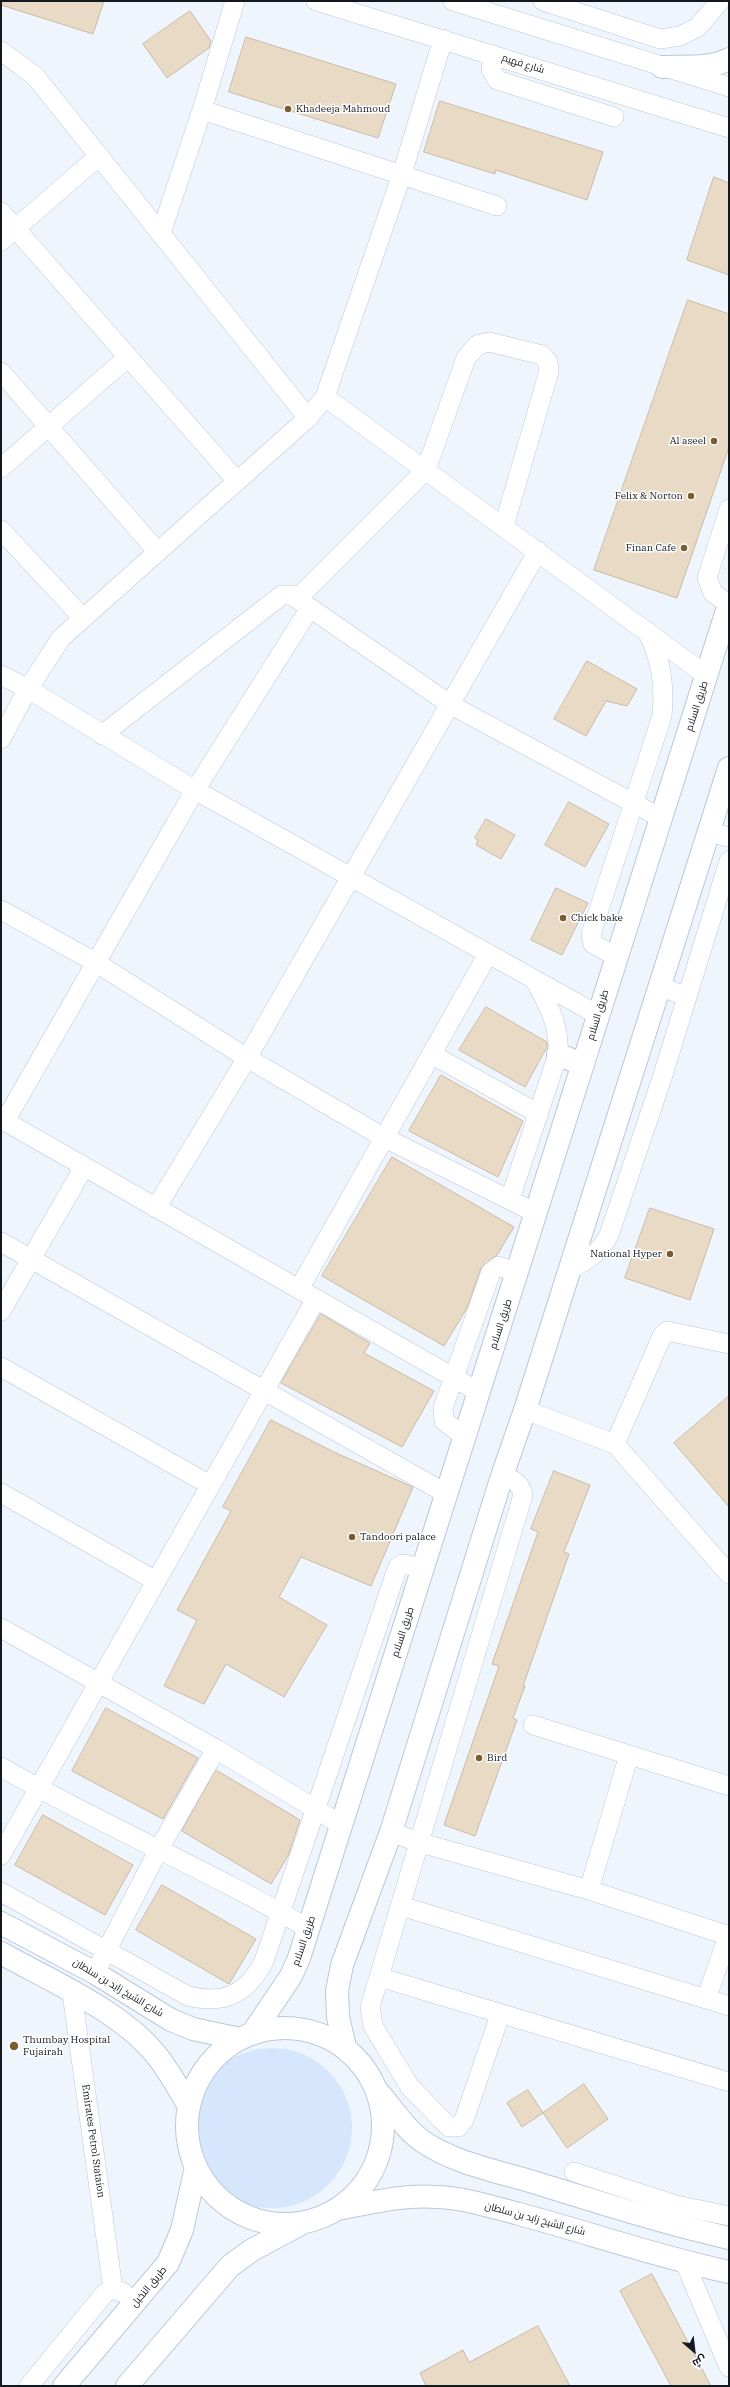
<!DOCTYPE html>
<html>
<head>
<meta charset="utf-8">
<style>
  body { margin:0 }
  #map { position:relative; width:730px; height:2387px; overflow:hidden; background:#eff5fd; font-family:"IBM Plex Serif",Cairo,serif }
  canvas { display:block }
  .frame { position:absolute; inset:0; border:2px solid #13181f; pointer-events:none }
  .north { position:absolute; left:674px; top:2331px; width:40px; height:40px; -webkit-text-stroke:3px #fff; paint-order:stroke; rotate:152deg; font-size:11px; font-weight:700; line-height:16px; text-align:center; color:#13181f }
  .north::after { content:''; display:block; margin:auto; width:14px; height:18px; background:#13181f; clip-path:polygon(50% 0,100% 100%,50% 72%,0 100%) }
</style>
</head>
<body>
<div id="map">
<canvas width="730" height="2387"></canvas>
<div class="frame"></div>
<div class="north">ش</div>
</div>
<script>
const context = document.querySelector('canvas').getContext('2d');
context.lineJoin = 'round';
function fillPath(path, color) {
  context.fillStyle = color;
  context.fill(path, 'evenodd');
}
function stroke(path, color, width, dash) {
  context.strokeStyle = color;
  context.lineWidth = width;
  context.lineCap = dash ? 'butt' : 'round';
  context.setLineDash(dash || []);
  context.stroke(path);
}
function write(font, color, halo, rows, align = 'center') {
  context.font = font + ' "IBM Plex Serif",Cairo,serif';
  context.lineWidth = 3;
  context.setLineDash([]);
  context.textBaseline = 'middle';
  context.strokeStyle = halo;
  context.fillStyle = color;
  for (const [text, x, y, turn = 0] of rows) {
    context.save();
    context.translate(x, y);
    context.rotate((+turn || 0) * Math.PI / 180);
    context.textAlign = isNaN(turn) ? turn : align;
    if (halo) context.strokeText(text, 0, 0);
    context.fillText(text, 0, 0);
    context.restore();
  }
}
fillPath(new Path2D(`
  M192 2128a80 80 0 1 1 160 0a80 80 0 1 1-160 0Z`), '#d6e6fd');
const building = new Path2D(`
  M1 1H104L93 34 1 5Z
  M190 11 211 41 209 48 167 78 143 44Z
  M246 37 396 84 378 138 229 92Z
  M440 101 603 152 587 200 496 170 495 174 424 152Z
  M714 177 729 183V275L687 260Z
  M688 300 729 314V447L677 598 594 570Z
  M587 661 637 689 627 706 606 701 586 736 554 719Z
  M569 802 609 824 585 867 545 845Z
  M486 819 515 835 501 859 476 845 478 840 475 838Z
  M556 888 588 903 562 955 531 940Z
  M486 1007 547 1042V1047L525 1087 459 1050Z
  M441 1075 523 1121 498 1177 409 1131Z
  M392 1157 514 1227 497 1255 481 1268 467 1308 444 1346 322 1276Z
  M650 1208 714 1229 690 1300 625 1278Z
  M321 1314 370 1343 364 1353 434 1391 402 1447 281 1383Z
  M729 1396V1507L674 1443Z
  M271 1420 336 1453 413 1487 371 1586 301 1557 279 1597 327 1625 284 1697 226 1664 204 1704 164 1686 197 1620 177 1610 231 1511 223 1507Z
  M554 1471 590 1485 564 1552 569 1554 523 1686H525L513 1718 517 1720 475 1836 444 1825 499 1666 492 1664 538 1532 531 1529Z
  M106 1708 198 1758 163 1819 72 1771Z
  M216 1770 300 1820 288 1856 271 1884 182 1831Z
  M43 1815 133 1865 105 1915 15 1865Z
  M162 1885 256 1939 229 1984 136 1930Z
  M584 2084 608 2119 567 2148 543 2113Z
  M528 2090 543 2113 522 2127 507 2103Z
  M652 2274 711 2386H671L620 2291Z
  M538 2326 570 2386H426L420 2373 463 2350 469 2362Z`);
fillPath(building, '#e9dac6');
stroke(building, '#c9baa6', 1);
const minor = new Path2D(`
  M316 1 729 128
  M453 1 729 87
  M543 1 660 39 680 36 698 27 720 1
  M1 51 35 76 308 418
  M494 55 491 69 497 80 614 117
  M202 110 497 206
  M1 212 237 481
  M161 233 202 110 235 1
  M1 241 99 156
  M1 372 157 551
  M325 397 706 675
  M1 468 128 357
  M729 509 707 578 713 593 729 604
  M1 530 82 617
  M300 601 451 705 661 818
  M1 675 28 689 195 790 598 1015
  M102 735 282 595H292L297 599 426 470 466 358 477 345 489 342 542 355 548 362 549 371 504 526
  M1 739 28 689 61 638 308 418 325 397 402 174 443 39
  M709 832 729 837
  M1 910 95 962 247 1058 383 1137 536 1213
  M617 957 593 944 591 934 662 716C665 685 661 659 647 631
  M660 986 687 997
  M431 1054 539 1114
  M1 1119 479 1392
  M5 1121 195 790 310 608
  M510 1199 558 1054C560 1025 548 1005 535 980
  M156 1208 247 1058 538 551
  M1 1242 447 1494
  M569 1270C587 1260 600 1253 609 1235L662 1078 729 861
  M299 1289 488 954
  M1 1311 84 1167
  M1 1367 210 1485
  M525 1410 615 1444 729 1574
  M465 1437 444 1421 443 1408 491 1272 499 1266 517 1273
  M615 1444 662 1336 667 1331 729 1344
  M1 1493 156 1581
  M1 1628 216 1749 342 1825
  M533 1725 729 1786
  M1 1767C101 1825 209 1870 309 1929
  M391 1832 421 1843 589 1890 729 1936
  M1 1855 316 1299
  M589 1890 629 1755
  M1 1892 188 1996C224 2005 247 1994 264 1961L396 1572 398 1567 403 1564 423 1568
  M401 1906 729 2006
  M95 1973 159 1849 216 1749
  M379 1977 729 2082
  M72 1993 113 2289
  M706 1999 729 1934
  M500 2015 464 2120 458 2127H449L410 2087 373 2026 370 2007 523 1495C520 1482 514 1480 502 1476
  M574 2172 676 2205 729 2216
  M685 2263 729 2367
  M29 2386 105 2293 113 2289 124 2293`);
const major = new Path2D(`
  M662 67C683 66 711 69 729 59
  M558 1054 583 1065
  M1 1923 95 1973 171 2020 193 2029 240 2039
  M1 1953C49 1980 116 2009 152 2050 167 2066 177 2087 189 2106
  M187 2126a98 98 0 1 1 196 0a98 98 0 1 1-196 0Z
  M252 2034 291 1976 299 1958 729 604
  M345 2047 338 2017 337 1991 342 1965 391 1832 502 1476 525 1410 729 768
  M379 2093C393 2109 405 2129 422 2141 454 2163 496 2171 533 2182 598 2202 663 2223 729 2238
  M338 2209C370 2203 404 2194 437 2197 465 2198 492 2207 519 2214 590 2233 658 2257 729 2272
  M64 2386 168 2263 182 2230 196 2167
  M127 2386 230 2266 252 2250 299 2225`);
stroke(minor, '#bac8dc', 20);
stroke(major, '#bac8dc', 24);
stroke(minor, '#fff', 19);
stroke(major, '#fff', 22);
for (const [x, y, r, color] of [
  [288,109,4,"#7a5c30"],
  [714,441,4,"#7a5c30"],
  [691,496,4,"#7a5c30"],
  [684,548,4,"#7a5c30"],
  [563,918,4,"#7a5c30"],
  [670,1254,4,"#7a5c30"],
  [352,1537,4,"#7a5c30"],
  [479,1758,4,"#7a5c30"],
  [14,2046,5,"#7a5c30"]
]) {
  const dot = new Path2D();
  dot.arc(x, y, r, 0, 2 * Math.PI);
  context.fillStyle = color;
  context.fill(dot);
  stroke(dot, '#fff', 1.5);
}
write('10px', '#13181f', '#fff', [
  ["شارع فهيم",523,64,17],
  ["طريق السلام",697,706,-72],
  ["طريق السلام",598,1015,-73],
  ["طريق السلام",501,1324,-72],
  ["طريق السلام",403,1632,-72],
  ["طريق السلام",304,1941,-71],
  ["شارع الشيخ زايد بن سلطان",118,1988,31],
  ["Emirates Petrol Stataion",93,2141,82],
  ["شارع الشيخ زايد بن سلطان",535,2219,15],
  ["طريق النخيل",149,2287,-50]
]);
write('10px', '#13181f', '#fff', [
  ["Khadeeja Mahmoud",296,109],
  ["Al aseel",706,441,"right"],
  ["Felix & Norton",683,496,"right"],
  ["Finan Cafe",676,548,"right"],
  ["Chick bake",571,918],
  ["National Hyper",662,1254,"right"],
  ["Tandoori palace",360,1537],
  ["Bird",487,1758],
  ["Thumbay Hospital",23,2040],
  ["Fujairah",23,2052]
], 'left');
</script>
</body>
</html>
